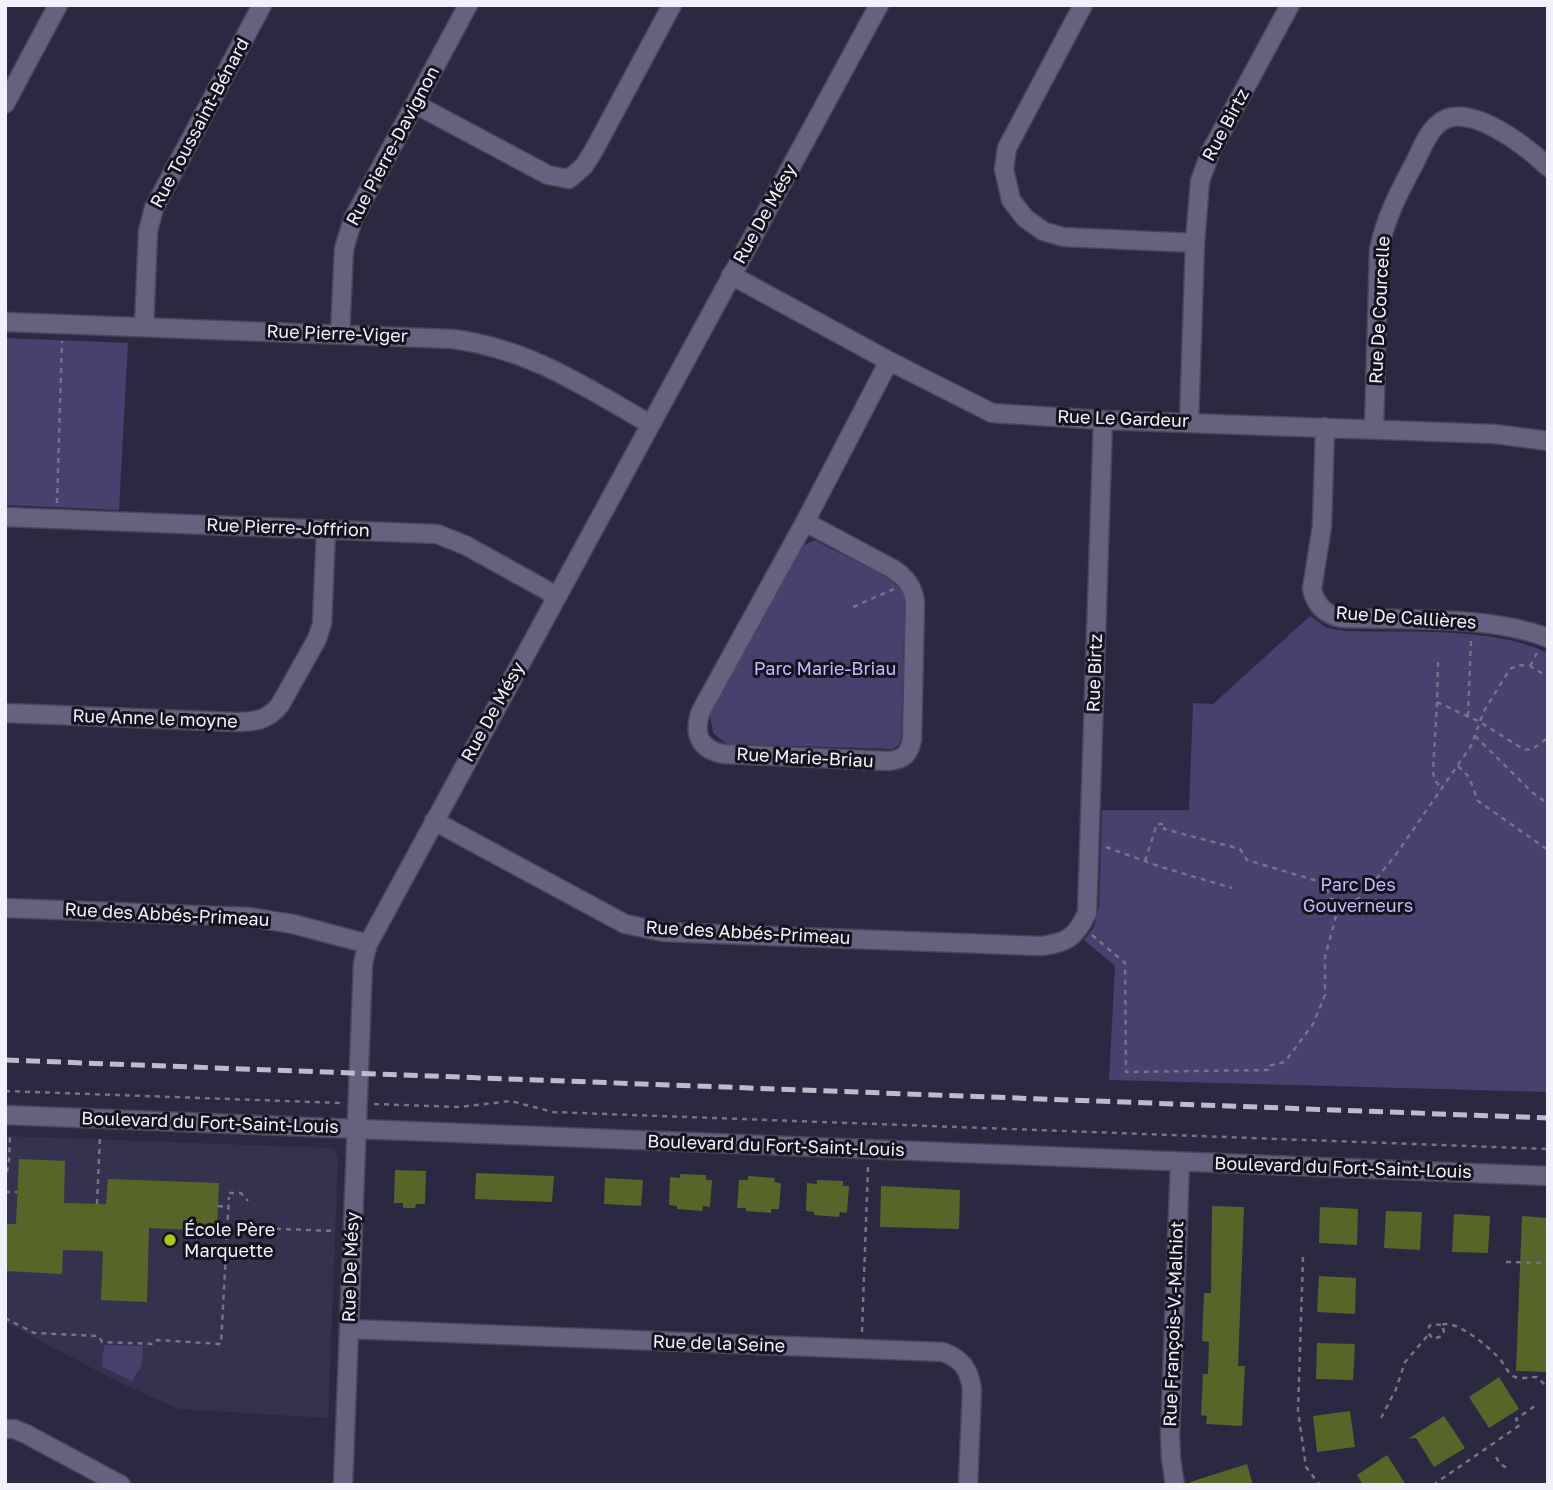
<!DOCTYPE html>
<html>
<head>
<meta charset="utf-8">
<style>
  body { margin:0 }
  #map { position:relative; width:1553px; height:1490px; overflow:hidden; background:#2b2941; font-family:"Golos Text",sans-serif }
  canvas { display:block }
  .frame { position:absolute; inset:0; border:7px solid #f1f1fe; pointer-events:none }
</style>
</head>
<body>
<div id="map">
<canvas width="1553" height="1490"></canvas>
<div class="frame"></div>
</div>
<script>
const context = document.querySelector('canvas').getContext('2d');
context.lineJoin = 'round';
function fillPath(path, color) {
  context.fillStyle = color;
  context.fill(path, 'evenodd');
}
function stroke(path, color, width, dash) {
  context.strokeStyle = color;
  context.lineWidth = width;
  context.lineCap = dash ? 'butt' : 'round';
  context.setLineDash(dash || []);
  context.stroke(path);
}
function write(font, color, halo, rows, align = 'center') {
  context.font = font + ' "Golos Text",sans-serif';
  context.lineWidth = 6;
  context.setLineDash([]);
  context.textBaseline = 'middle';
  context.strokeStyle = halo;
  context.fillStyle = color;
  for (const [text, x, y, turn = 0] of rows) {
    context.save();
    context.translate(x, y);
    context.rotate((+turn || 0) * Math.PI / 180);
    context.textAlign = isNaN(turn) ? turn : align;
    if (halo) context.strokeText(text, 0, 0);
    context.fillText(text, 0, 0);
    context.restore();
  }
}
fillPath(new Path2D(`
  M5 1136 330 1148 335 1150 338 1157 328 1418 179 1409 120 1383 5 1322Z`), '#353250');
fillPath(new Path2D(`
  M5 338 128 343 119 510 5 505Z
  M814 540 887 577 902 591 905 600 901 738 899 745 893 749 727 744 713 733 710 715 801 547Z
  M1310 616 1327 628 1345 631C1407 633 1492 626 1548 653V1092L1109 1080 1115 966 1084 940 1094 927 1099 907 1102 810H1189L1193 703 1213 704Z
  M104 1345 143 1346 142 1365 132 1381 102 1367Z`), '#46416d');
fillPath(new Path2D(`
  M19 1159 65 1161 64 1203 106 1204 108 1179 219 1183 217 1231 149 1228 147 1302 101 1300 103 1251 63 1250 62 1274 5 1271V1224H16Z
  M395 1170 426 1171 425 1204H416L415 1208H403V1203H394Z
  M476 1173 554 1176 552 1202 475 1199Z
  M680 1174 706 1175V1180H712L710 1207 703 1206 702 1211 677 1209V1206L669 1205 670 1177 680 1178Z
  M748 1176 775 1178 774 1182 781 1183 779 1209H771V1213L746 1211V1208H737L739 1180H748Z
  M605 1178 643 1180 641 1206 604 1204Z
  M817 1180 843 1181V1186H849L847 1213 840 1212 839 1217 814 1215V1212L806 1211 807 1183 817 1184Z
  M881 1186 960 1190 959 1229 880 1227Z
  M1212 1206 1244 1207 1238 1366H1245L1242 1426 1206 1424 1207 1416 1201 1415 1203 1374H1208L1209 1342 1202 1341 1204 1293H1211Z
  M1320 1207 1358 1209 1357 1245 1319 1243Z
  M1386 1211 1422 1212 1420 1250 1384 1248Z
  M1454 1214 1490 1216 1488 1253 1452 1252Z
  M1522 1216 1548 1218V1372L1516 1371Z
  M1319 1276 1356 1278 1355 1314 1317 1312Z
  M1317 1343 1355 1344 1353 1380 1316 1379Z
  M1499 1377 1519 1409 1489 1428 1469 1397Z
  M1350 1411 1355 1447 1317 1452 1313 1416Z
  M1444 1416 1465 1448 1434 1467 1416 1438 1408 1439Z
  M1387 1455 1406 1485H1363L1357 1475Z
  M1247 1464 1253 1485H1190V1482Z`), '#586528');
const minor = new Path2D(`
  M1083 5 1007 148 1004 169 1011 200 1025 218 1043 231 1063 237 1195 243
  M5 104 58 5
  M415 104 548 175 569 179 584 166 594 150 672 5
  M731 275 889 361 992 413 1103 420 1495 434 1548 441
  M5 322 453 339C529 349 584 386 650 424
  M144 327 148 231 154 208 262 5
  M340 334 344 249 353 219 468 5
  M1189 422 1195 243 1200 181 1211 151 1290 5
  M1325 427 1322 526 1312 589C1316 606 1325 614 1341 618 1405 620 1489 615 1548 638
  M1374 428 1379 250C1385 219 1398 194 1413 166 1420 153 1426 135 1437 125 1465 97 1527 147 1548 167
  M5 517 437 534 465 545 557 596
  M805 522 893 569C906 578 914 587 915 604L912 739C909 755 904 759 889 761L723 754C699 749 693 733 701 711L805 522 889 361
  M5 713 236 722C255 722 268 720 280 705L317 639 322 624 326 530
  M434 821 625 924 663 932 1041 946C1067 943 1076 937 1087 913L1103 420
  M5 908 249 917 293 924 368 944
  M5 1115 1548 1176
  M349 1329 943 1352C962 1359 969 1369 972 1389L968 1485
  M5 1429H14L26 1434 121 1485
  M343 1485 363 963 368 944 879 5
  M1175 1485 1171 1459 1170 1435 1180 1162`);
stroke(minor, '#49475b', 21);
stroke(new Path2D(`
  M57 503 62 341
  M853 607 894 589
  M1438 662 1437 702 1480 722 1523 749 1531 750 1548 738
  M1530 666 1537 653
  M1437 702 1433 772 1435 781 1441 787
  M1468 716 1471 639
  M1475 736 1533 793 1548 804
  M1458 766 1469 777 1478 801 1548 850
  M1106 847 1161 867 1232 888
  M1145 861 1157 824H1165L1164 829 1240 849 1247 860 1324 883 1331 898 1346 910
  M1092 935 1125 963 1126 1072 1268 1070V1066L1285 1062 1313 1024 1325 995V957L1336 916 1365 893 1397 853 1471 746 1484 711 1510 669 1519 665 1530 666 1548 677
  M5 1091 341 1103
  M374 1104 459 1107 511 1101 553 1112 1548 1149
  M5 1182 9 1161 10 1134
  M5 1192H17
  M229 1193H241L248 1201
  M97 1204 100 1136
  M218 1206 227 1207
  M226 1227 335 1231
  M1303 1257 1298 1411 1306 1467 1319 1484
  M1506 1262 1548 1263
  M5 1318 34 1333 99 1336 102 1342 154 1344 157 1340 221 1344 229 1197
  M1441 1325 1433 1324 1429 1326V1334L1433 1339 1442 1336 1444 1331 1441 1325C1456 1319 1486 1345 1497 1356 1504 1362 1507 1374 1515 1377 1521 1379 1531 1377 1537 1377L1548 1388
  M862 1332 868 1167
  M1381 1418 1396 1389 1405 1362 1429 1334
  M1496 1457 1500 1464 1509 1469
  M1433 1485 1520 1425 1516 1419 1535 1406H1538`), '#757487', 2.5, [5, 5]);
stroke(minor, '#64627e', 18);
stroke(new Path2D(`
  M5 1060 1548 1118`), '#bdbccc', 5, [14, 7]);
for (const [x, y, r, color] of [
  [170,1240,7,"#aac717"]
]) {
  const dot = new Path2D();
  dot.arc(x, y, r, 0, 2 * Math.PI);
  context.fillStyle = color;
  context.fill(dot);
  stroke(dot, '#14131e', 2.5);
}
write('18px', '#f1f1fe', '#14131e', [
  ["Rue Toussaint-Bénard",200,123,-62],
  ["Rue Birtz",1226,125,-62],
  ["Rue Pierre-Davignon",393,146,-62],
  ["Rue De Mésy",765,214,-61],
  ["Rue De Courcelle",1380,310,-87],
  ["Rue Pierre-Viger",337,334,2],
  ["Rue Le Gardeur",1123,419,2],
  ["Rue Pierre-Joffrion",288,528,2],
  ["Rue De Callières",1406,618,4],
  ["Rue Birtz",1095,673,-88],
  ["Rue De Mésy",493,712,-61],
  ["Rue Anne le moyne",155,719,2],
  ["Rue Marie-Briau",805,758,3],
  ["Rue des Abbés-Primeau",167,915,3],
  ["Rue des Abbés-Primeau",748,933,3],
  ["Boulevard du Fort-Saint-Louis",210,1123,2],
  ["Boulevard du Fort-Saint-Louis",776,1146,2],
  ["Boulevard du Fort-Saint-Louis",1343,1168,2],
  ["Rue De Mésy",351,1267,-88],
  ["Rue François-V.-Malhiot",1174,1324,-88],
  ["Rue de la Seine",719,1344,2]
]);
write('18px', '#c0bbfe', '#14131e', [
  ["Parc Marie-Briau",825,669],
  ["Parc Des",1358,885],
  ["Gouverneurs",1358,906]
]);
write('18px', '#f1f1fe', '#14131e', [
  ["École Père",184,1230],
  ["Marquette",184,1251]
], 'left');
</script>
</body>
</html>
